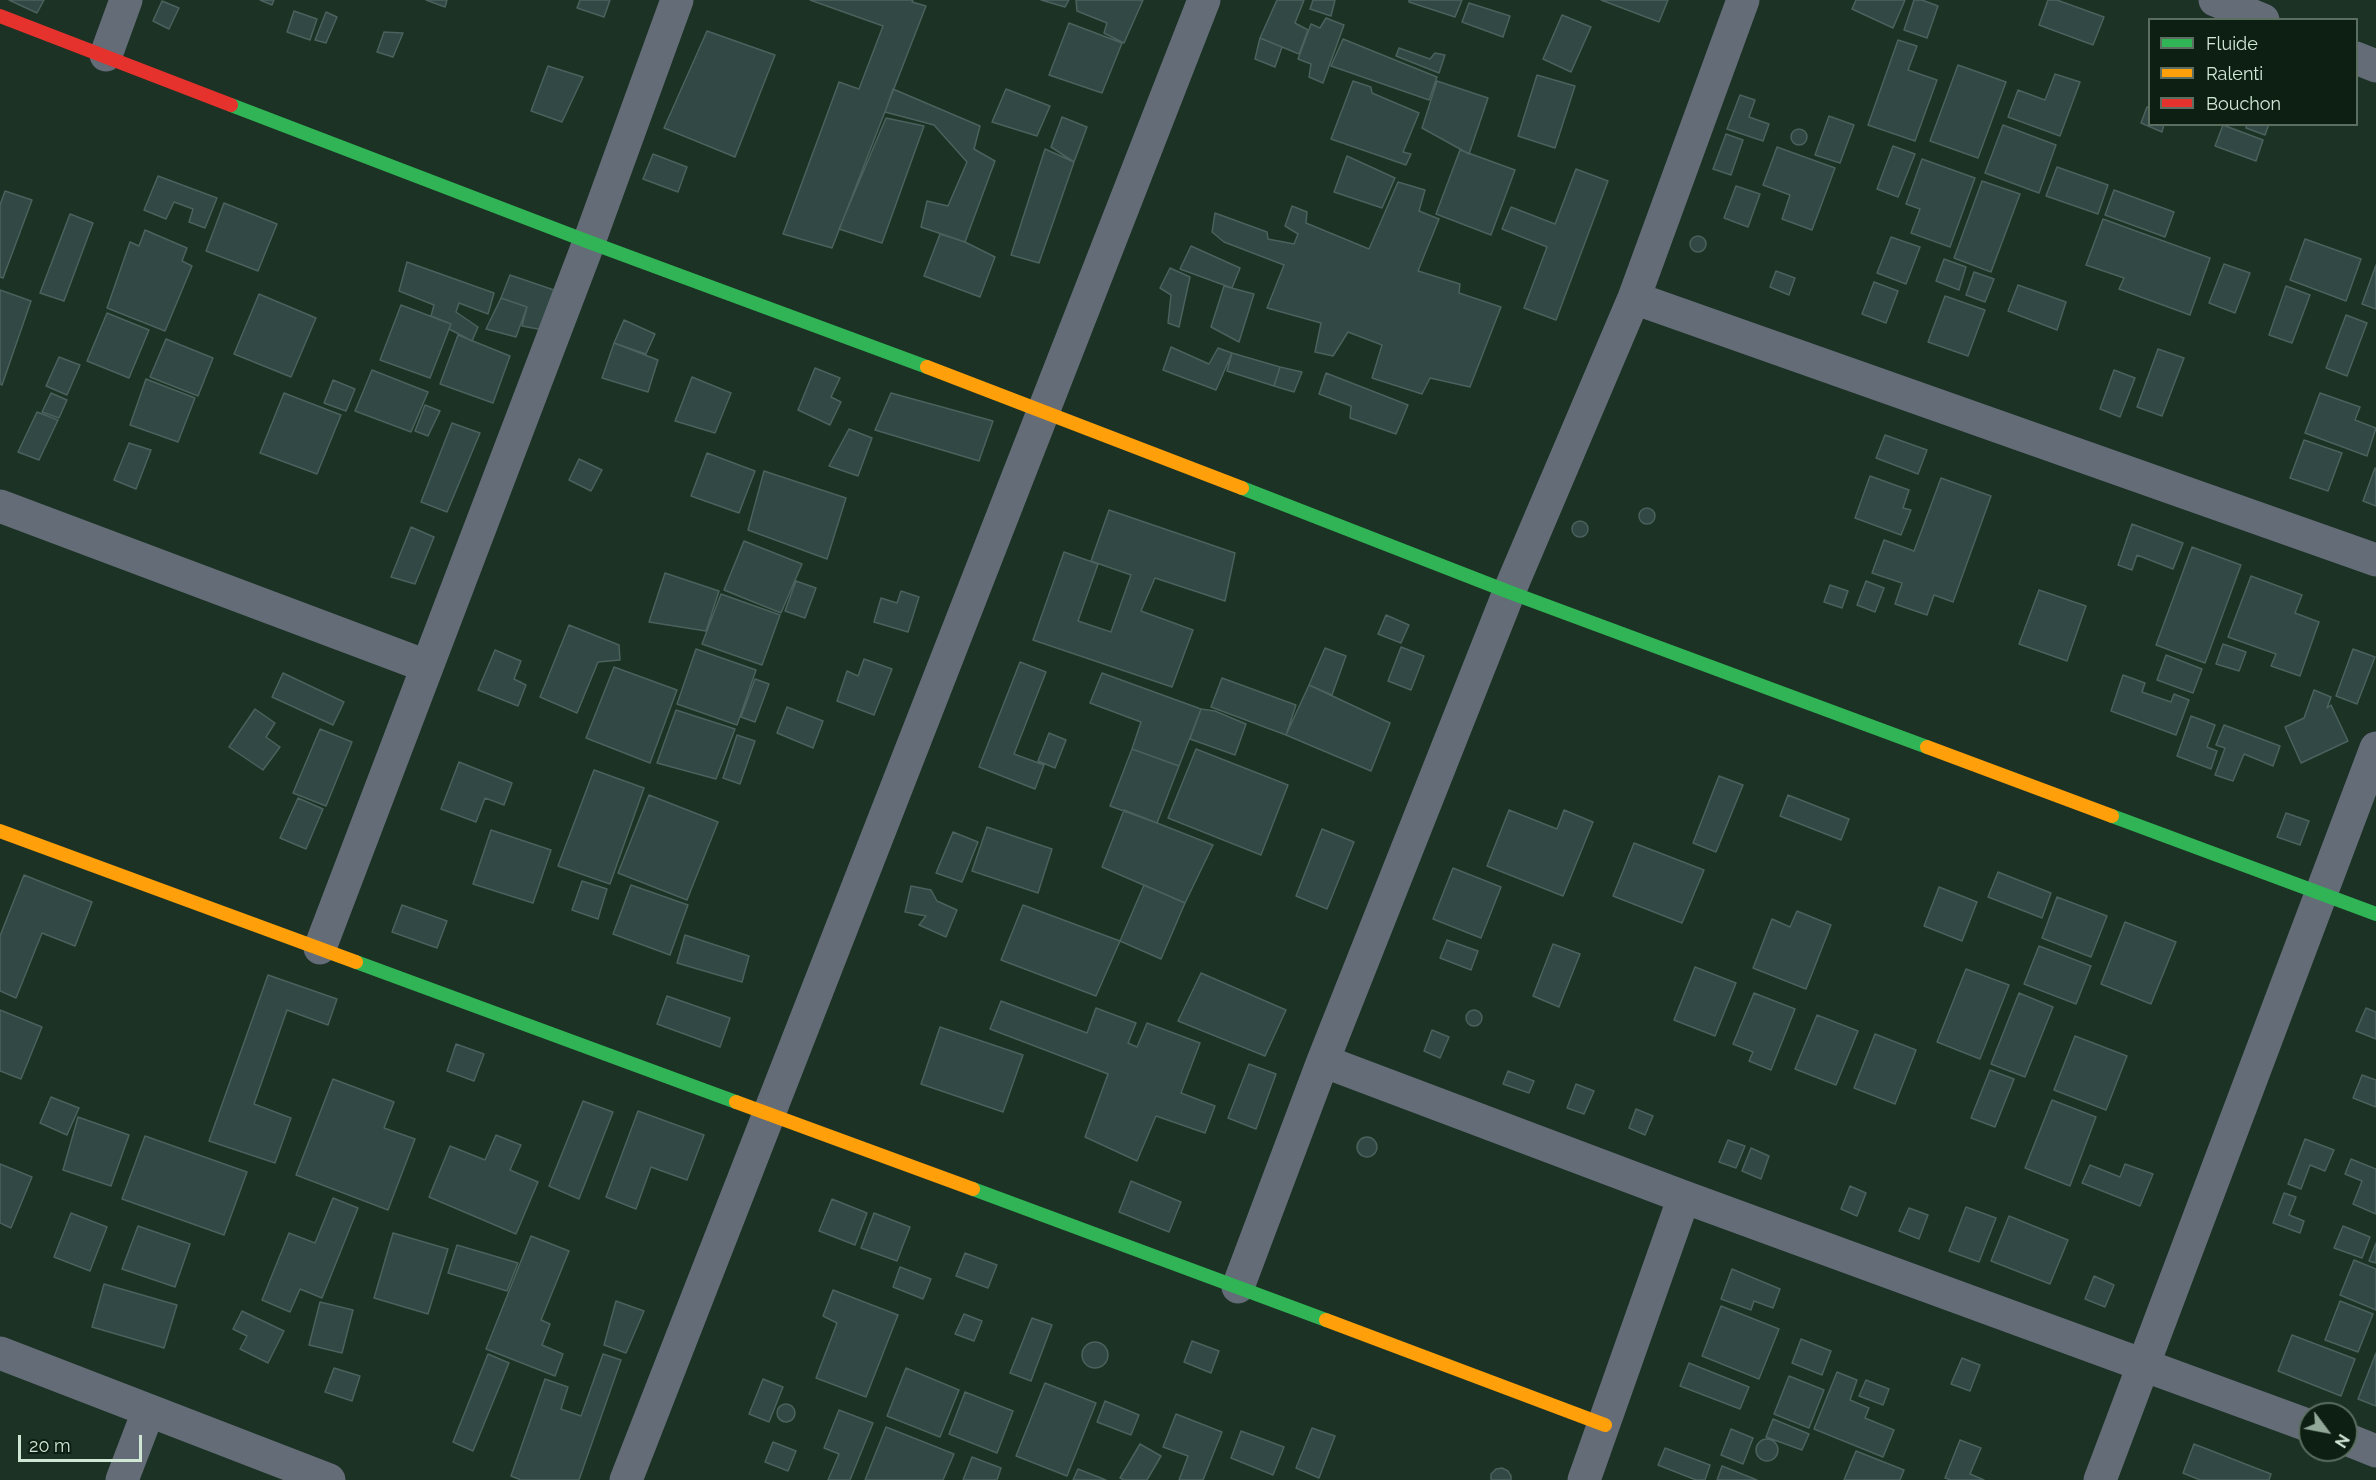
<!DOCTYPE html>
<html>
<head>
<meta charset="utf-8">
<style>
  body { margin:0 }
  #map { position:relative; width:2376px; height:1480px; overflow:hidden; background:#1b3224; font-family:Raleway,sans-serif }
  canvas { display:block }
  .legend { position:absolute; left:2148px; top:18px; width:210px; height:108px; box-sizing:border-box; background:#0d1e12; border:2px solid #5b6e60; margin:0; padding:8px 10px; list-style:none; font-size:18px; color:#d1e7d6 }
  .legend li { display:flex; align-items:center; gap:12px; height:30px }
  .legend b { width:30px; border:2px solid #5b6e60 }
  .north { position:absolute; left:2298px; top:1402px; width:60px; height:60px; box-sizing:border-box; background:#0d1e12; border:2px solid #5b6e60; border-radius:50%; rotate:122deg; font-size:16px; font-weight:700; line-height:24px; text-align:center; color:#d1e7d6 }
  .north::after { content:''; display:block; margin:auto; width:21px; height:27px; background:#91a898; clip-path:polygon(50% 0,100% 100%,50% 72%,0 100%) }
  .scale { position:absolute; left:18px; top:1435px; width:124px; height:27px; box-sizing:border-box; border:3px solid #d1e7d6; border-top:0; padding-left:8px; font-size:18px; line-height:21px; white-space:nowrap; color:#d1e7d6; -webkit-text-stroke:4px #0d1e12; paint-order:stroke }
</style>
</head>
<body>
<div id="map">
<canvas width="2376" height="1480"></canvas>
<ul class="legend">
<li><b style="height:8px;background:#30b455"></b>Fluide</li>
<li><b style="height:8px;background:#ff9f0a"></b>Ralenti</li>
<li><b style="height:8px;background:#e5322d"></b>Bouchon</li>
</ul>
<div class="north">N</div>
<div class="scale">20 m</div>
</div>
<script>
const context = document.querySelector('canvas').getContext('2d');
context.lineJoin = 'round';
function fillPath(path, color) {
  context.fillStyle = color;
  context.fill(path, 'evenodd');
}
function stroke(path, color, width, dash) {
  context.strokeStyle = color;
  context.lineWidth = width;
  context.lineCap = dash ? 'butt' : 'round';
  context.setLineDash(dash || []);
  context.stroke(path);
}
const building = new Path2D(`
  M9 0H44L37 13Z
  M260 0H274L272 5Z
  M426 0H447L445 7Z
  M580 0H610L604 17 577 8Z
  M810 0H913L912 2 926 6 832 248 783 234 839 82 859 89 883 26Z
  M1041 0H1069L1065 7Z
  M1076 0H1143L1124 43 1104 33 1107 23 1077 11Z
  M1277 0H1304L1295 23 1308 30 1299 54 1260 38Z
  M1313 0H1335L1331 16 1310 9Z
  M1409 0H1462L1455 17 1409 2Z
  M1601 0H1668L1659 22Z
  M1856 0H1905L1893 28 1852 9Z
  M1914 0H1922L1938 6 1927 38 1904 30Z
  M2048 0H2057L2104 17 2093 45 2039 25Z
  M162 1 179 8 169 29 153 21Z
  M1469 3 1510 16 1503 37 1462 22Z
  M294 11 317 19 310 40 287 32Z
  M326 12 337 17 326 43 315 40Z
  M1562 15 1591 27 1571 72 1543 59Z
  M1326 18 1344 25 1323 83 1309 77 1311 64 1298 59 1311 24 1320 28Z
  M1069 23 1122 43 1102 93 1049 75Z
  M707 31 775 55 735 157 664 128Z
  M384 32 403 33 393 57 377 52Z
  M1260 38 1282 47 1275 67 1255 59Z
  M1343 39 1437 77 1429 100 1331 66Z
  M1898 40 1917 46 1908 70 1937 80 1915 141 1868 125Z
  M1399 48 1430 59 1435 53 1445 55 1439 73 1396 56Z
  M1958 65 2006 82 1978 158 1930 141Z
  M548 66 583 77 562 122 531 111Z
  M2055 74 2080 82 2060 136 2008 117 2018 90 2045 100Z
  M1537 75 1575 86 1555 148 1518 136Z
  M1353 81 1371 87 1372 93 1419 113 1403 152 1411 154 1406 165 1331 139Z
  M1437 81 1488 98 1469 154 1422 128Z
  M893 89 980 126 974 149 995 161 965 242 921 227 927 201 948 206 967 162 934 125 885 112Z
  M1006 89 1050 106 1037 136 992 122Z
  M1740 95 1755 100 1749 117 1769 124 1763 141 1727 129Z
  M2147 107 2150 108V124H2164L2162 132 2141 123Z
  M1829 116 1854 125 1840 163 1815 155Z
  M1062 117 1087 127 1074 162 1051 147Z
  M886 118 924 126 882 243 839 229Z
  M2247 124H2269L2265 135 2246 128Z
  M2003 125 2056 145 2039 193 1985 173Z
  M2223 125 2263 140 2256 161 2215 146Z
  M1791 137a8 8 0 1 1 16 0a8 8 0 1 1-16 0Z
  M1726 134 1743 140 1731 175 1713 169Z
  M1893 146 1915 154 1898 197 1877 189Z
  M1777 147 1835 168 1812 230 1782 219 1790 195 1763 185Z
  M1045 149 1074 162 1039 263 1011 255Z
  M1460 150 1515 170 1491 235 1436 214Z
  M653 154 687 167 678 192 643 179Z
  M1347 156 1395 178 1382 208 1334 192Z
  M1922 159 1975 178 1950 247 1911 233 1920 209 1906 204Z
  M2057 167 2108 185 2098 214 2046 196Z
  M1576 169 1608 181 1556 320 1524 308 1547 247 1502 229 1511 207 1555 224Z
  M158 176 217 198 205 228 189 222 193 209 174 202 166 219 144 210Z
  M1982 181 2020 194 1991 272 1954 258Z
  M1398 182 1425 190 1419 211 1439 219 1418 271 1460 284 1459 293 1501 307 1470 387 1430 378 1422 394 1372 378 1382 345 1348 332 1333 356 1315 352 1321 323 1267 308 1284 265 1224 242 1212 232 1215 213 1267 232 1268 239 1294 244 1298 234 1285 226 1292 206 1307 212 1306 223 1369 249Z
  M1736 186 1760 194 1748 227 1724 218Z
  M2114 190 2174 212 2165 237 2105 215Z
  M5 191 32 200 3 278 0 277V205Z
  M224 203 277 224 258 271 206 251Z
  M70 214 93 223 64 301 40 293Z
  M2103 219 2210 258 2190 315 2119 289 2124 278 2086 265Z
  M145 230 187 248 182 261 192 266 165 331 107 308 130 242 139 246Z
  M940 234 965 242 995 257 980 297 924 276Z
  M1690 244a8 8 0 1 1 16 0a8 8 0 1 1-16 0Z
  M1891 237 1920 247 1906 284 1877 273Z
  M2305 239 2361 259 2346 301 2290 280Z
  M1191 246 1240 268 1232 288 1180 269Z
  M1944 259 1966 267 1959 290 1936 281Z
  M407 262 494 293 488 314 459 303 456 312 478 327 472 341 449 329 451 324 431 316 434 305 399 291Z
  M2224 264 2250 273 2235 313 2209 303Z
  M2376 265V309L2362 304Z
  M1170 268 1190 277 1179 327 1168 323 1171 295 1160 288Z
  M1776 271 1795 278 1789 295 1770 287Z
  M1974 272 1994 279 1985 302 1966 295Z
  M510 275 557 291 543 330 522 326 527 307 501 298Z
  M1874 282 1898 291 1886 323 1862 314Z
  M2018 285 2066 302 2057 330 2008 311Z
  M1224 286 1254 294 1239 342 1211 327Z
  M2286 286 2310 295 2292 343 2269 335Z
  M0 290 31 301 2 385 0 384Z
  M259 294 316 318 291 377 234 354Z
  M1945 296 1985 310 1968 356 1928 342Z
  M501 298 527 307 516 337 486 329Z
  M401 305 451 324 430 378 380 360Z
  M107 313 149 330 129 378 87 361Z
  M2346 315 2367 323 2347 376 2326 368Z
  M624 320 655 334 646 354 614 343Z
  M458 335 510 356 493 403 440 384Z
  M166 339 213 358 198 396 150 377Z
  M614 343 658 360 648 392 602 378Z
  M1171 347 1209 364 1218 348 1232 353 1216 390 1163 370Z
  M2158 349 2184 358 2162 416 2137 407Z
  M1232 353 1280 367 1274 386 1227 371Z
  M59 357 80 365 67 395 46 386Z
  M1280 367 1302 372 1294 392 1274 386Z
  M815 368 840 378 831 397 841 402 830 425 798 410Z
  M372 370 428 392 411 432 355 411Z
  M2114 370 2135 378 2120 417 2100 409Z
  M1326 373 1408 405 1396 434 1350 418 1351 406 1319 394Z
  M692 377 731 393 715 433 675 421Z
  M146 379 195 398 178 442 130 425Z
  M333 380 355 389 346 411 324 403Z
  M51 393 67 400 59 418 42 412Z
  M284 393 341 415 317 474 260 453Z
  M891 393 993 421 979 461 875 430Z
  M2320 393 2360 407 2355 420 2376 428 2367 456 2305 433Z
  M425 405 440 411 428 436 415 431Z
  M37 412 58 420 39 460 18 452Z
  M452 423 480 433 447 512 421 502Z
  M849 429 872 438 858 476 829 466Z
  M1885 435 1927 450 1918 474 1876 458Z
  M2304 440 2342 453 2328 491 2290 478Z
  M129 443 151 450 136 489 114 480Z
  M707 453 755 471 739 513 691 496Z
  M579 459 602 470 591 491 569 480Z
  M2375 468 2376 469V506L2363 501Z
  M764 471 846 498 827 559 748 530Z
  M1870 476 1909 490 1903 508 1911 510 1901 535 1855 518Z
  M1941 478 1991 496 1953 602 1934 595 1927 615 1895 604 1902 583 1872 573 1884 540 1914 551Z
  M1639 516a8 8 0 1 1 16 0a8 8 0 1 1-16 0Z
  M1109 510 1235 553 1225 601 1155 578 1141 611 1193 630 1172 687 1033 640 1064 552 1098 564 1078 621 1111 632 1131 575 1091 561Z
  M1572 529a8 8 0 1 1 16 0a8 8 0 1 1-16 0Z
  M2132 524 2183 543 2173 569 2137 555 2132 570 2118 565Z
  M411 527 434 537 415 584 391 577Z
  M744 541 802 564 781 613 724 590Z
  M2192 547 2241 565 2205 663 2156 645Z
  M665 573 719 591 706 631 649 622Z
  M2251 576 2302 595 2295 613 2319 622 2300 676 2271 666 2276 654 2228 637Z
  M796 581 816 588 805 618 785 611Z
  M1866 581 1884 588 1875 612 1857 605Z
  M1830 585 1848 591 1842 608 1824 602Z
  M2039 590 2086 606 2067 661 2019 644Z
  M901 591 919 597 908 632 874 622 881 598 897 603Z
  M721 594 780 615 762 665 702 644Z
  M1386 615 1409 625 1401 643 1378 634Z
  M569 625 619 645 620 660 598 662 577 713 540 697Z
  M2223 644 2246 652 2239 671 2216 664Z
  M1401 647 1424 656 1411 690 1388 681Z
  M1325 648 1346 656 1332 695 1309 685Z
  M696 649 756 670 737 725 677 704Z
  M2353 649 2375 657 2357 704 2336 696Z
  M495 650 521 661 514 679 526 685 518 706 478 690Z
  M2166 655 2202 669 2193 693 2157 680Z
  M864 659 892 669 874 715 837 701 847 671 858 676Z
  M1020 662 1046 672 1014 754 1044 765 1035 789 979 767Z
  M614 667 677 690 650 763 586 738Z
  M283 673 344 702 333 725 272 697Z
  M1102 673 1201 709 1179 766 1132 749 1141 722 1090 703Z
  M2123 675 2145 683 2142 692 2171 702 2174 694 2189 700 2176 735 2111 711Z
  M1222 678 1296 705 1286 735 1211 707Z
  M755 679 769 684 755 722 741 717Z
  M1309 685 1390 723 1371 771 1286 735Z
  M2314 690 2331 697 2327 708 2331 705 2348 741 2301 763 2285 727 2304 718Z
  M787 707 823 721 813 748 777 733Z
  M255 709 275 723 266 737 280 747 263 770 229 747Z
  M1201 709 1215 711 1246 724 1235 755 1190 739Z
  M676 710 735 729 716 779 657 763Z
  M2191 716 2215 725 2207 747 2217 751 2211 769 2177 756Z
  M2224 725 2280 746 2273 766 2244 754 2233 781 2215 775 2225 748 2216 745Z
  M320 729 352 742 326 806 293 793Z
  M1049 733 1066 740 1055 768 1038 761Z
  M737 735 755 741 740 784 723 778Z
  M1132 749 1179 766 1157 823 1110 806Z
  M1196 749 1288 785 1261 855 1168 818Z
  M459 762 512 783 504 805 485 798 476 822 441 809Z
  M594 770 644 788 610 884 558 866Z
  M1719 776 1743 785 1716 852 1693 843Z
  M649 795 718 822 687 900 618 873Z
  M1788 795 1849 819 1841 840 1780 816Z
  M298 798 323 809 306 849 280 838Z
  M1124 810 1213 845 1185 903 1102 867Z
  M1509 810 1557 829 1564 810 1593 822 1563 896 1487 866Z
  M2286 813 2309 821 2300 845 2277 837Z
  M987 827 1052 849 1038 893 972 871Z
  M1322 829 1354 842 1327 909 1296 896Z
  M491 830 551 850 533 903 473 884Z
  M953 832 978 842 962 882 936 873Z
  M1634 843 1704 870 1682 923 1613 896Z
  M1453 868 1501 887 1481 938 1433 919Z
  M1998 872 2051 893 2042 918 1988 897Z
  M24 875 92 902 75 946 42 933 16 998 0 991V936Z
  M582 881 607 889 598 919 572 910Z
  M631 885 688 905 670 955 613 934Z
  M1144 885 1185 903 1161 959 1120 941Z
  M911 886 931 890 937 901 957 910 946 937 919 925 926 916 905 912Z
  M1939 887 1977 902 1962 941 1924 926Z
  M2057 897 2107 916 2091 957 2042 938Z
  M402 905 447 921 437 948 392 932Z
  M1023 905 1120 941 1096 996 1001 960Z
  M1797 911 1831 925 1806 989 1753 968 1772 919 1790 927Z
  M2125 922 2176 942 2151 1004 2101 984Z
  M685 935 749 956 742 982 677 963Z
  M1447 940 1478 951 1471 970 1440 958Z
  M1553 944 1580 954 1559 1007 1533 996Z
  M2039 946 2091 966 2076 1004 2024 984Z
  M1695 967 1736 983 1715 1036 1674 1020Z
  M1966 969 2009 985 1980 1059 1937 1042Z
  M1201 973 1286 1010 1265 1056 1178 1021Z
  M268 975 337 999 328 1025 287 1010 254 1104 291 1118 275 1163 209 1141Z
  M1754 993 1795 1009 1771 1070 1749 1061 1753 1052 1733 1044Z
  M2019 993 2053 1007 2025 1077 1991 1064Z
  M667 996 730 1018 720 1047 657 1024Z
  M1001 1001 1087 1033 1096 1008 1136 1023 1128 1043 1137 1047 1147 1023 1200 1043 1181 1093 1215 1106 1205 1133 1156 1116 1137 1161 1085 1137 1108 1074 990 1029Z
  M2366 1008 2376 1012V1039L2356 1031Z
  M1466 1018a8 8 0 1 1 16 0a8 8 0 1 1-16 0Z
  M0 1010 42 1027 21 1079 0 1071Z
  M1817 1015 1858 1031 1836 1085 1795 1069Z
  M940 1027 1023 1055 1003 1112 921 1084Z
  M1432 1030 1449 1037 1440 1058 1424 1051Z
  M1875 1034 1916 1050 1895 1104 1854 1088Z
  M2075 1036 2127 1056 2106 1110 2054 1090Z
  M456 1044 484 1054 474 1081 447 1071Z
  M1249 1064 1276 1074 1256 1129 1228 1118Z
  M1990 1070 2014 1079 1995 1127 1971 1118Z
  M1508 1071 1534 1081 1529 1093 1503 1084Z
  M2362 1075 2376 1080V1107L2353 1098Z
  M333 1079 394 1102 384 1128 415 1139 388 1210 296 1175Z
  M1576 1084 1594 1091 1584 1114 1567 1108Z
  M51 1097 79 1108 67 1135 40 1123Z
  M2052 1100 2096 1117 2070 1186 2025 1168Z
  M583 1101 613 1112 579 1199 549 1186Z
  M1636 1109 1653 1116 1645 1135 1629 1128Z
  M638 1111 704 1135 687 1180 651 1167 636 1209 606 1197Z
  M78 1117 129 1135 111 1186 63 1170Z
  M496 1135 521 1145 510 1170 538 1182 516 1234 429 1197 450 1146 485 1160Z
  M145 1136 247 1172 224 1235 122 1199Z
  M1357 1147a10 10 0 1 1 20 0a10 10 0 1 1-20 0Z
  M2305 1139 2334 1150 2325 1171 2310 1165 2301 1189 2288 1184Z
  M1728 1140 1745 1146 1736 1168 1719 1162Z
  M1751 1148 1769 1156 1761 1179 1742 1171Z
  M2351 1159 2376 1169V1214L2353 1204 2362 1181 2345 1174Z
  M0 1164 32 1177 11 1228 0 1223Z
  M2125 1164 2153 1174 2140 1206 2082 1183 2090 1165 2120 1177Z
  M1131 1181 1181 1202 1169 1232 1119 1212Z
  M1850 1186 1866 1193 1857 1216 1841 1209Z
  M2284 1193 2296 1197 2289 1215 2304 1221 2300 1233 2273 1223Z
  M333 1198 358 1208 322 1298 300 1289 290 1312 262 1300 289 1233 315 1243Z
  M832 1199 867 1213 855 1245 819 1231Z
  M1966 1207 1996 1218 1979 1262 1949 1251Z
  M1909 1208 1928 1215 1919 1239 1899 1231Z
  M71 1213 107 1227 90 1271 54 1257Z
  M874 1213 910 1227 897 1261 861 1248Z
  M2009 1216 2068 1240 2050 1284 1991 1261Z
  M138 1226 190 1244 175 1287 122 1269Z
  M2343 1226 2370 1237 2362 1258 2334 1248Z
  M393 1233 448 1249 428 1314 374 1298Z
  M531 1236 569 1251 541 1320 550 1324 542 1345 563 1354 555 1376 486 1349Z
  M2376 1243V1263L2369 1261Z
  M457 1245 518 1263 507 1291 448 1273Z
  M965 1253 997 1265 988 1288 956 1276Z
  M2354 1260 2376 1269V1310L2340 1295Z
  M900 1267 931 1279 923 1299 893 1287Z
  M1732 1269 1780 1289 1773 1308 1754 1301 1751 1310 1721 1299Z
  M2094 1276 2114 1285 2105 1307 2085 1299Z
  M104 1284 177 1305 164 1348 92 1327Z
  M833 1290 898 1315 866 1397 816 1378 837 1323 823 1316Z
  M616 1301 644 1311 626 1353 604 1345Z
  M2340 1301 2373 1314 2358 1352 2325 1340Z
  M320 1302 353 1310 342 1353 309 1345Z
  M1721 1306 1779 1329 1759 1379 1702 1356Z
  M242 1311 284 1331 268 1363 240 1349 247 1336 233 1329Z
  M964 1314 982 1321 974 1341 955 1334Z
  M1032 1318 1052 1325 1031 1381 1010 1373Z
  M2292 1335 2355 1359 2341 1396 2278 1371Z
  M1801 1339 1831 1351 1822 1375 1792 1363Z
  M1192 1341 1219 1351 1211 1373 1184 1362Z
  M1082 1355a13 13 0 1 1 26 0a13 13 0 1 1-26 0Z
  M2376 1353V1406L2358 1399Z
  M488 1354 509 1363 473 1451 453 1442Z
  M603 1354 621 1360 579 1480H521L511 1476 545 1379 568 1387 561 1409 581 1416Z
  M1962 1358 1980 1365 1970 1391 1951 1384Z
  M1689 1363 1749 1387 1740 1409 1680 1386Z
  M334 1368 360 1376 352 1401 325 1392Z
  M906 1368 959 1390 940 1437 887 1416Z
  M1837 1372 1857 1380 1850 1400 1869 1408 1865 1418 1894 1430 1883 1457 1814 1429Z
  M1789 1376 1824 1390 1809 1428 1774 1414Z
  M763 1379 783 1387 769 1422 749 1414Z
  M1866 1380 1889 1389 1883 1405 1859 1396Z
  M1045 1383 1096 1403 1067 1476 1016 1456Z
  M965 1392 1013 1411 997 1453 949 1434Z
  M1105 1401 1139 1415 1131 1435 1097 1422Z
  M777 1413a9 9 0 1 1 18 0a9 9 0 1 1-18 0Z
  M839 1410 873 1423 850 1480H828L839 1454 824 1448Z
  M1176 1414 1222 1432 1203 1480H1179L1188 1456 1163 1447Z
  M1773 1419 1809 1434 1802 1450 1766 1437Z
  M886 1427 954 1454 943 1480H865Z
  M1312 1428 1335 1436 1319 1478 1296 1468Z
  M1731 1429 1753 1438 1743 1464 1721 1455Z
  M1241 1431 1284 1447 1273 1475 1231 1458Z
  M1756 1450a11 11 0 1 1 22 0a11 11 0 1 1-22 0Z
  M1960 1440 1981 1448 1970 1474 1984 1480H1951L1945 1478Z
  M773 1442 796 1451 788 1471 765 1462Z
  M1140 1444 1161 1456 1147 1480H1124L1120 1478Z
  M2194 1444 2271 1474 2269 1480H2200L2183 1473Z
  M1665 1448 1710 1465 1705 1480H1696L1658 1465Z
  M1856 1451 1904 1470 1900 1480H1844Z
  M972 1457 1001 1468 997 1480H963Z
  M1722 1466 1757 1480H1717Z
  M1502 1468 1508 1471 1511 1476V1480H1491V1474L1496 1469Z
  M1078 1469 1106 1480H1073Z`);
fillPath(building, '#314844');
stroke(building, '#4b615d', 1.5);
stroke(new Path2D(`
  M2215 0 2263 20
  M106 55 126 0
  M2356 58 2376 66
  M1634 298 2376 560
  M0 506 426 666
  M320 948 589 242 677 0
  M1323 1061 1684 1197 2310 1426
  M1238 1287 1323 1061 1509 592 1634 298 1743 0
  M0 1353 329 1480
  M2346 1439 2376 1451
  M122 1480 148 1412
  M626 1480 1204 0
  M1584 1480 1684 1197
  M2100 1480 2376 748`), '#646c78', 33);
stroke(new Path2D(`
  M231 105 589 242 927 367
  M1242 488 1509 592 1927 747
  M2112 816 2376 914
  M356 962 736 1102
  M973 1189 1326 1320`), '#30b455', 14);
stroke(new Path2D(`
  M927 367 1242 488
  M1927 747 2112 816
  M0 831 356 962
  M736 1102 973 1189
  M1326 1320 1605 1425`), '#ff9f0a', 14);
stroke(new Path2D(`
  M0 16 231 105`), '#e5322d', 14);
</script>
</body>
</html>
